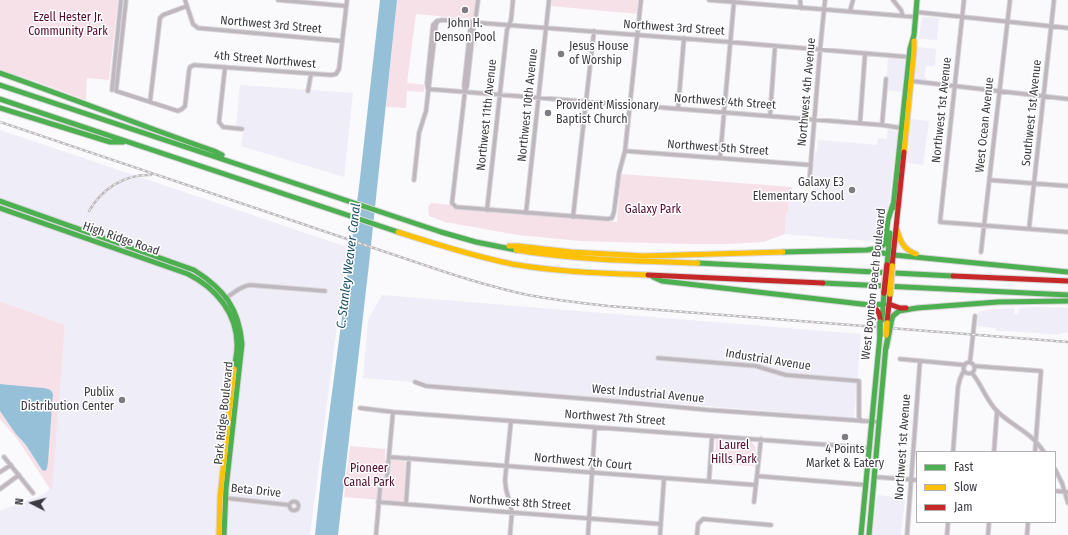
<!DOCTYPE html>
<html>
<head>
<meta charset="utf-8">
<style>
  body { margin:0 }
  #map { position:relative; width:1068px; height:535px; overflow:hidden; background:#faf9fb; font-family:"Fira Sans Condensed",sans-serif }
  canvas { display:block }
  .legend { position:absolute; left:916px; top:451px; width:140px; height:72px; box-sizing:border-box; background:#fff; border:1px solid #b1b0b3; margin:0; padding:5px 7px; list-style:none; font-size:12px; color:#3b3941 }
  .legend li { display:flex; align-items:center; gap:8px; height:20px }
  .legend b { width:20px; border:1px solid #b1b0b3 }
  .north { position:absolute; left:12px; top:483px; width:40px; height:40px; -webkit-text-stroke:3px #fff; paint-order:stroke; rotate:276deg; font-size:11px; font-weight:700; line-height:16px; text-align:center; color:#3b3941 }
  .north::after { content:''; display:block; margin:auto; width:14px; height:18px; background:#3b3941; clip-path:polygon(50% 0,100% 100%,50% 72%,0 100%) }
</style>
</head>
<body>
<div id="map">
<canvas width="1068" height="535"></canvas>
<ul class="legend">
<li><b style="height:5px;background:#4caf50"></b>Fast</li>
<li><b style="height:5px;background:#ffc107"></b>Slow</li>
<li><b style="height:5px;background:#c62828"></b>Jam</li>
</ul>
<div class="north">N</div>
</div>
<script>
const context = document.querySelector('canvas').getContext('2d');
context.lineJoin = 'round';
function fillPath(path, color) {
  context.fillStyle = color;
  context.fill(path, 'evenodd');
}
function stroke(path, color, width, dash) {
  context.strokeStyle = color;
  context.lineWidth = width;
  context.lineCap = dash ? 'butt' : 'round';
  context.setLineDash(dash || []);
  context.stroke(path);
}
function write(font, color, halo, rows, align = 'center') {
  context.font = font + ' "Fira Sans Condensed",sans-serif';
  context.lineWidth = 3;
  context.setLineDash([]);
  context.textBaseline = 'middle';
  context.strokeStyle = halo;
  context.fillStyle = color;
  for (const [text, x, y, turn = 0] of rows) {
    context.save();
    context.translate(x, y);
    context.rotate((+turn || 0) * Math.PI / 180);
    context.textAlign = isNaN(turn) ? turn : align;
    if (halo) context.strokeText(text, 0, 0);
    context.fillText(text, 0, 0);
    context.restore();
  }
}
fillPath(new Path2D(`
  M922 17 939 18 937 40 919 39Z
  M918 47 936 49 935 66H926L924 78H927L926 82 916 79 915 76Z
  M888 58 905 60 902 92 886 90Z
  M240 85 353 93 344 177 241 146 244 127 236 126Z
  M910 119 929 121 923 165 907 163Z
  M888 129 898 132 884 238 881 242 785 234 786 212H788L789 197H791V194L806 196V198H812L814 196 815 191 813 190V186L814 185 813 184V168L815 153 817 151 818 140 877 145 878 138 887 139Z
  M0 130 347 247 310 535H0V511L44 494 50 489H51L65 325 0 301Z
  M382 295 861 334 854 418 363 378 368 320Z
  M1034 307 1068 308V333H1060V335L1011 331H996V328L977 326 978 312 993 309 1015 308 1014 314 1018 315 1019 308Z
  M877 495 905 498 901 535H872Z`), '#efedf7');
fillPath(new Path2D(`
  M0 0H118L109 80 87 78 86 100 35 81 0 70Z
  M397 0H476L474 15 471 19 416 14 407 83 425 85 424 92 407 91 406 108 386 107Z
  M552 0H640L638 14 551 6Z
  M621 174 792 187 791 197H789L788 212 786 213 785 234 763 242 727 244H689L580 241 518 235 445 222 429 216 428 207 431 203 451 205 453 208 455 209 617 222Z
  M0 301 65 325 52 489H50L18 440 0 419V411L15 433 26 445 42 470 45 471 47 469 53 394 52 391 49 389 0 384Z
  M716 439 751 441 756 447 754 466 712 464V457H715Z
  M350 446 385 449V459L405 461 406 462 404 500 402 502 344 497Z`), '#f7e1e8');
fillPath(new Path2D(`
  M380 0H397L369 264 338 535H315L322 469 359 187Z
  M0 384 43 388C49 389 51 389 53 394L48 462 47 469 45 471 42 470 26 445 15 433 0 411Z`), '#96c0d7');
const street = new Path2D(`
  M126 0 116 91 178 111 182 109 185 106 189 71 190 67 194 65 331 75 336 74 339 69 347 0
  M185 0 193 24 198 28 342 41
  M278 0 346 6
  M709 0 916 17
  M800 0 801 8
  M893 0 901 10 903 16
  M964 0 940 222 1068 232
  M850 11 853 0
  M916 12 1068 28
  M438 21 442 20 729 42 909 57
  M474 23 467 86 465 91 452 203 456 207 608 219 612 218 614 212 619 173 625 151 641 0
  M475 23 478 0
  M225 67 219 122 223 127 242 129
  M911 81 1068 99
  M428 89 882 125 901 128
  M428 89 427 83 433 25 437 21
  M112 90 121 0
  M308 91 311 74
  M465 91 464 86 471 22
  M150 102 160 18 163 15 187 6
  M678 109 684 38
  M770 116 775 46
  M860 123 865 54
  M882 125 886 79
  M625 151 811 165
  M720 158 734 1
  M414 180 419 133 426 111 436 24 438 21
  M989 180 1068 186
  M809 185 820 50 825 0
  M487 210 507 30 511 20 513 0
  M526 213 549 0
  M573 217 594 31
  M1029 229 1054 0
  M981 252 1010 0
  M225 299C233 293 241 286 250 285L325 291
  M658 358 756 366 786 375 859 381V417L861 421
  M900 359 965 365
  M970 362 975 316
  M963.5 368a5.5 5.5 0 1 1 11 0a5.5 5.5 0 1 1-11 0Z
  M974 366 1041 371 1035 452
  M972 373C982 385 986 400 997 411 1008 422 1021 428 1032 438 1037 442 1040 447 1044 452
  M415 382 426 386 602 400 709 410 879 422
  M360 408 393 412 870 448
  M953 452 958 387 960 379 964 370
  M994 452 997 411
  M4 457 33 493
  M389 457 756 485
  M1055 469 1062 483 1068 503
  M0 472 11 465
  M757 476 866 485
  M387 477 393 412
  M875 477 917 480
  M709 481 712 436
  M0 489 19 475
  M1055 491 1068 492
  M225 498 289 505
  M289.5 506a4.5 4.5 0 1 1 9 0a4.5 4.5 0 1 1-9 0Z
  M378 502 660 524
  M754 502 761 439
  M406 504 409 458
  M376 535 380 489
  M510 535 512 512 506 489 505 480 511 421
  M588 535 595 427
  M660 535 664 479
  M697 535 698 524 703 519 771 525
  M907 535 920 361
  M947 535 948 522
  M988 535 989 522
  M1027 535 1028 522`);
const fast = new Path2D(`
  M0 73C72 98 142 126 214 151L222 155
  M0 85 441 232 476 242 516 250
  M0 99 398 232
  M0 108 110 142H123
  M0 201 194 270C224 289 239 308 242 344L226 488 224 535
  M0 208 188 274C216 288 238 314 237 347 237 354 235 362 234 369
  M893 208 910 49 914 35 917 0
  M873 251 888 254
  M783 252 867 250 879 248 885 244 888 220 893 204
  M894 255 1068 272
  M698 263 953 276
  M887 265 890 233
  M653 277 662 281 870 305 884 304
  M823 283 1068 295
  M882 320 884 293
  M891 322 893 316 899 311 917 308 998 302 1068 301
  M861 535 880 335
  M869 535 886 345`);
const slow = new Path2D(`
  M904 152 914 50V41
  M897 230C900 241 904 250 916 254
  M398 232C435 244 473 256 512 264 557 272 602 273 648 275
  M509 246H518L571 252 644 256 783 252
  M516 250C576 260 637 261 698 263
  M219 535 220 497 234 369`);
const jam = new Path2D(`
  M892 266 904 152
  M648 275 823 283
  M953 276 1068 281
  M889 304 900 308H906
  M870 305C877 309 881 313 880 322
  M887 323 890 294`);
stroke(street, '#d8d6da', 5.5);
stroke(fast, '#d8d6da', 7);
stroke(slow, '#d8d6da', 7);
stroke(jam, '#d8d6da', 7);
stroke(street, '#beb8be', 3.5);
stroke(fast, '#4caf50', 5);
stroke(slow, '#ffc107', 5);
stroke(jam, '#c62828', 5);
const rail = new Path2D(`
  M0 122 445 272C473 281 500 289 528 295 555 300 581 303 608 306L1068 342
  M89 211C102 189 124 174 151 175`);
stroke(rail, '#bebabe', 2.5);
stroke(rail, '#fff', 1, [3]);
const fastBridge = new Path2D(`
  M880 322V335
  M886 348 891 322`);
const slowBridge = new Path2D(`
  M890 294 892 266
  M886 335 887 323`);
const jamBridge = new Path2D(`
  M884 293 887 265`);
stroke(fastBridge, '#d8d6da', 8, []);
stroke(slowBridge, '#d8d6da', 8, []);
stroke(jamBridge, '#d8d6da', 8, []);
stroke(fastBridge, '#4caf50', 5.5);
stroke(slowBridge, '#ffc107', 5.5);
stroke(jamBridge, '#c62828', 5.5);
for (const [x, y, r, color] of [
  [465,10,4,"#7e7c82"],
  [561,54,4,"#7e7c82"],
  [548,113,4,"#7e7c82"],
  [852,190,4,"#7e7c82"],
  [122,400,4,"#7e7c82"],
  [845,437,4,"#7e7c82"]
]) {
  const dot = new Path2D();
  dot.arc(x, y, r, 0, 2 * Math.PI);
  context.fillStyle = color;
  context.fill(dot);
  stroke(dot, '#fff', 1.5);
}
write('12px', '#52092c', '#fff', [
  ["Ezell Hester Jr.",68,18],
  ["Community Park",68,32],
  ["Galaxy Park",653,210],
  ["Laurel",734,446],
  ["Hills Park",734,460],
  ["Pioneer",369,469],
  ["Canal Park",369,483]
]);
write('12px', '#3b3941', '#fff', [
  ["John H.",465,24],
  ["Denson Pool",465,38],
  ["Jesus House",569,47,"left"],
  ["of Worship",569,61,"left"],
  ["Provident Missionary",556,106,"left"],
  ["Baptist Church",556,120,"left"],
  ["Galaxy E3",844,183,"right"],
  ["Elementary School",844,197,"right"],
  ["Publix",114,393,"right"],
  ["Distribution Center",114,407,"right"],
  ["4 Points",845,450],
  ["Market & Eatery",845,464]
]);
write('12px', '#3b3941', '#fff', [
  ["Northwest 3rd Street",271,25,5],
  ["Northwest 3rd Street",674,28,4],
  ["4th Street Northwest",265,60,5],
  ["Northwest 4th Avenue",807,92,-85],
  ["Northwest 4th Street",725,102,4],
  ["Northwest 10th Avenue",528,105,-84],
  ["Northwest 1st Avenue",942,110,-84],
  ["Southwest 1st Avenue",1032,113,-84],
  ["Northwest 11th Avenue",487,115,-84],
  ["West Ocean Avenue",985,125,-84],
  ["Northwest 5th Street",718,148,4],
  ["High Ridge Road",121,239,19],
  ["West Boynton Beach Boulevard",874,284,-84],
  ["Industrial Avenue",768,360,9],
  ["West Industrial Avenue",648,394,5],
  ["Park Ridge Boulevard",224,413,-84],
  ["Northwest 7th Street",615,418,4],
  ["Northwest 1st Avenue",903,447,-86],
  ["Northwest 7th Court",583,462,5],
  ["Beta Drive",256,491,6],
  ["Northwest 8th Street",520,503,4]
]);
write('italic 13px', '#1d4f65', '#fff', [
  ["C. Stanley Weaver Canal",349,266,-83]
]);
</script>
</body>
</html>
